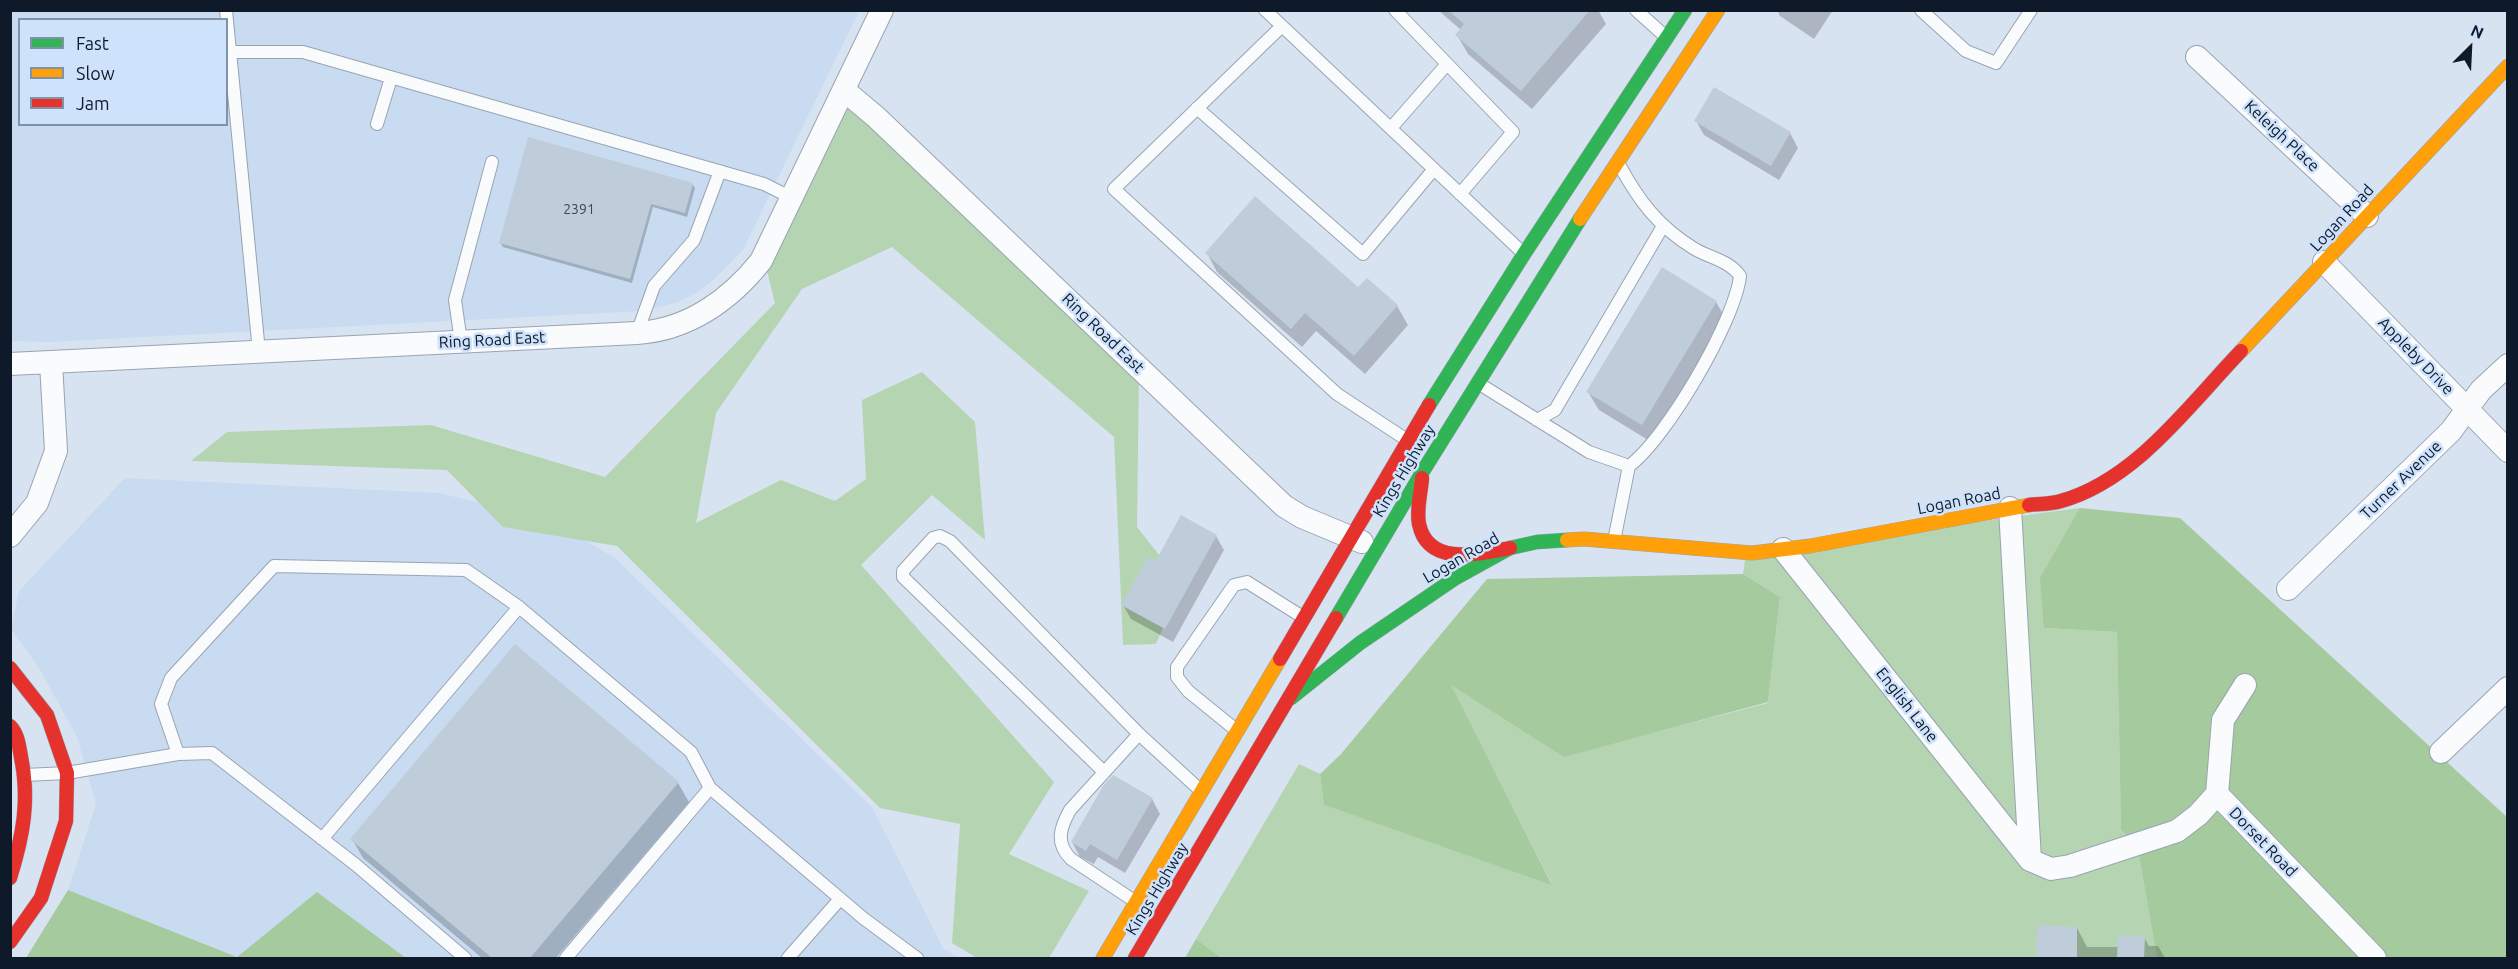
<!DOCTYPE html>
<html>
<head>
<meta charset="utf-8">
<style>
  body { margin:0 }
  #map { position:relative; width:2518px; height:969px; overflow:hidden; background:#d8e3f2; font-family:Ubuntu,sans-serif }
  canvas { display:block }
  .frame { position:absolute; inset:0; border:12px solid #0e1a29; pointer-events:none }
  .legend { position:absolute; left:18px; top:18px; width:210px; height:108px; box-sizing:border-box; background:#cee2fc; border:2px solid #8192a8; margin:0; padding:8px 10px; list-style:none; font-size:18px; color:#0e1a29 }
  .legend li { display:flex; align-items:center; gap:12px; height:30px }
  .legend b { width:30px; border:2px solid #8192a8 }
  .north { position:absolute; left:2440px; top:18px; width:60px; height:60px; -webkit-text-stroke:4px #cee2fc; paint-order:stroke; rotate:24deg; font-size:16px; font-weight:700; line-height:24px; text-align:center; color:#0e1a29 }
  .north::after { content:''; display:block; margin:auto; width:21px; height:27px; background:#0e1a29; clip-path:polygon(50% 0,100% 100%,50% 72%,0 100%) }
</style>
</head>
<body>
<div id="map">
<canvas width="2518" height="969"></canvas>
<div class="frame"></div>
<ul class="legend">
<li><b style="height:8px;background:#30b455"></b>Fast</li>
<li><b style="height:8px;background:#ff9f0a"></b>Slow</li>
<li><b style="height:8px;background:#e5322d"></b>Jam</li>
</ul>
<div class="north">N</div>
</div>
<script>
const context = document.querySelector('canvas').getContext('2d');
context.lineJoin = 'round';
function fillPath(path, color) {
  context.fillStyle = color;
  context.fill(path, 'evenodd');
}
function stroke(path, color, width, dash) {
  context.strokeStyle = color;
  context.lineWidth = width;
  context.lineCap = dash ? 'butt' : 'round';
  context.setLineDash(dash || []);
  context.stroke(path);
}
function write(font, color, halo, rows, align = 'center') {
  context.font = font + ' Ubuntu,sans-serif';
  context.lineWidth = 5;
  context.setLineDash([]);
  context.textBaseline = 'middle';
  context.strokeStyle = halo;
  context.fillStyle = color;
  for (const [text, x, y, turn = 0] of rows) {
    context.save();
    context.translate(x, y);
    context.rotate((+turn || 0) * Math.PI / 180);
    context.textAlign = isNaN(turn) ? turn : align;
    if (halo) context.strokeText(text, 0, 0);
    context.fillText(text, 0, 0);
    context.restore();
  }
}
fillPath(new Path2D(`
  M11 11H859L743 250 714 279 698 292 675 303 641 311 49 342 11 341ZM20 20H226V124H20Z
  M125 478 439 493 551 520 615 558 872 807 943 948 959 958H406L317 892 237 957 68 890 96 804 77 737 39 668 11 629 19 591Z`), '#c9dbf1');
fillPath(new Path2D(`
  M843 85 1139 367 1137 527 1182 584 1156 644 1123 645 1114 437 892 247 802 289 716 413 696 523 781 480 835 501 866 479 862 400 922 372 975 422 985 540 932 495 861 565 1054 782 1009 854 1089 891 1049 958H977L952 943 960 824 880 808 617 546 503 527 447 470 191 461 227 432 431 425 605 477 775 303 762 251Z
  M2080 508 2044 628 2117 632 2121 830 2137 843 2157 958H1222L1196 939 1299 764 1320 774 1324 805 1552 884 1450 684 1564 756 1768 703 1780 597 1743 574 1746 552Z`), '#b5d4b2');
fillPath(new Path2D(`
  M2080 508 2180 518 2507 817V958H2157L2137 844 2121 830 2117 632 2044 628 2040 578Z
  M1743 574 1780 597 1768 702 1564 757 1451 685 1552 885 1324 805 1320 774 1341 754 1487 579Z
  M68 890 237 957 317 892 406 958H26Z
  M1196 939 1222 958H1185Z`), '#a5ca9d');
fillPath(new Path2D(`
  M1438 10H1598L1606 24 1532 109 1468 54 1457 35 1461 30Z
  M1777 10H1833L1814 39 1780 16Z
  M1696 121 1790 133 1798 148 1779 180 1704 135Z
  M692 184 695 188 687 217 653 207 632 283 503 247 500 242Z
  M1207 253 1359 289 1397 306 1408 325 1365 374 1316 331 1302 347 1217 272Z
  M1716 302 1727 321 1653 443 1599 410 1588 392Z
  M1216 536 1224 550 1173 642 1131 619 1123 605 1156 564Z
  M678 783 689 802 556 958H482L363 858 352 839Z
  M1152 799 1160 814 1125 873 1098 857 1094 864 1080 857 1072 842Z
  M2038 927 2077 928 2087 947H2119L2144 937 2149 946H2158L2165 958H2037Z`), '#0003');
fillPath(new Path2D(`
  M1448 10H1590L1521 91 1455 35 1464 24Z
  M1714 87 1791 132 1771 166 1694 121Z
  M528 137 693 183 685 213 651 204 630 279 499 243Z
  M1255 196 1358 287 1367 278 1398 305 1354 356 1305 313 1291 329 1205 253Z
  M1662 267 1717 301 1642 425 1586 392Z
  M1181 515 1217 535 1165 629 1121 605 1148 557 1155 562Z
  M515 644 679 782 530 958H492L350 839Z
  M1113 775 1153 798 1117 860 1090 844 1086 851 1071 842 1103 786Z
  M2037 925 2077 927V958H2036Z
  M2118 935 2145 936 2144 958H2117Z`), '#becdd9');
const lane = new Path2D(`
  M226 10 259 352
  M1265 10 1523 253
  M1395 10 1513 132 1460 194
  M1636 10 1666 37
  M1921 10 1966 51 1996 63 2031 10
  M1282 26 1114 189 1337 394 1407 440
  M230 52H303L764 184 792 198
  M1197 108 1363 254 1434 169
  M377 124 391 78
  M1391 128 1447 64
  M637 333 654 286 694 240 720 171
  M461 342 455 300 492 162
  M1478 383 1589 452 1629 466C1666 439 1735 321 1740 276 1729 260 1709 258 1693 248 1658 226 1639 201 1620 166
  M1537 420 1555 410 1663 226
  M1614 541 1629 466
  M1236 730 1188 691 1177 677V667L1234 585 1247 582 1301 616
  M178 754 161 704 171 678 274 566 466 570 519 607
  M1103 771 903 577V571L933 538 940 536 950 541 1139 734 1200 790
  M25 775 67 773 178 754 212 753 356 865 465 958
  M322 839 519 607 691 752 710 788
  M1136 902 1071 859C1055 843 1060 828 1070 810L1139 734
  M566 958 710 788 863 918 917 958
  M788 958 840 899`);
const street = new Path2D(`
  M2197 57 2367 216
  M845 91 876 117 1284 506 1302 517 1362 542
  M2324 262 2508 451
  M10 364 637 333C688 330 730 300 761 261L882 10
  M2010 508 2030 860
  M10 536 37 503 56 451 51 363
  M1783 549 2030 860 2051 869 2070 866 2177 831 2198 815 2217 794 2375 958
  M2288 589 2451 431 2481 390 2508 365
  M2441 752 2508 688
  M2217 794 2223 720 2245 685`);
const fast = new Path2D(`
  M1429 405 1524 254 1685 10
  M1336 618 1423 471 1580 219
  M1291 698 1360 643 1454 579 1510 548 1537 542 1567 540`);
const slow = new Path2D(`
  M1580 219 1718 10
  M2241 351 2508 66
  M1567 540 1584 539 1752 553 1810 546 2029 505
  M1103 958 1280 659`);
const jam = new Path2D(`
  M1422 478C1421 493 1416 510 1419 524 1428 567 1479 554 1510 548
  M2029 505C2039 504 2051 504 2061 501 2136 480 2189 405 2241 351
  M1280 659 1429 405
  M10 668 47 715 67 773 66 821 41 898 10 942
  M10 726C18 734 19 746 21 757 30 800 23 836 10 878
  M1135 958 1336 618`);
stroke(lane, '#99a4b2', 14);
stroke(street, '#99a4b2', 24);
stroke(fast, '#99a4b2', 15);
stroke(slow, '#99a4b2', 15);
stroke(jam, '#99a4b2', 15);
stroke(lane, '#f9fbfd', 12);
stroke(street, '#f9fbfd', 22);
stroke(fast, '#30b455', 14);
stroke(slow, '#ff9f0a', 14);
stroke(jam, '#e5322d', 14);
write('14px', '#3c4857', null, [
  ["2391",579,209]
]);
write('16px', '#0e1a29', '#cee2fc', [
  ["Keleigh Place",2282,136,43],
  ["Logan Road",2342,218,-47],
  ["Ring Road East",1103,333,44],
  ["Ring Road East",492,340,-3],
  ["Appleby Drive",2416,356,46],
  ["Kings Highway",1404,471,-59],
  ["Turner Avenue",2401,480,-44],
  ["Logan Road",1959,501,-11],
  ["Logan Road",1461,558,-30],
  ["English Lane",1907,705,52],
  ["Dorset Road",2263,842,46],
  ["Kings Highway",1157,889,-59]
]);
</script>
</body>
</html>
